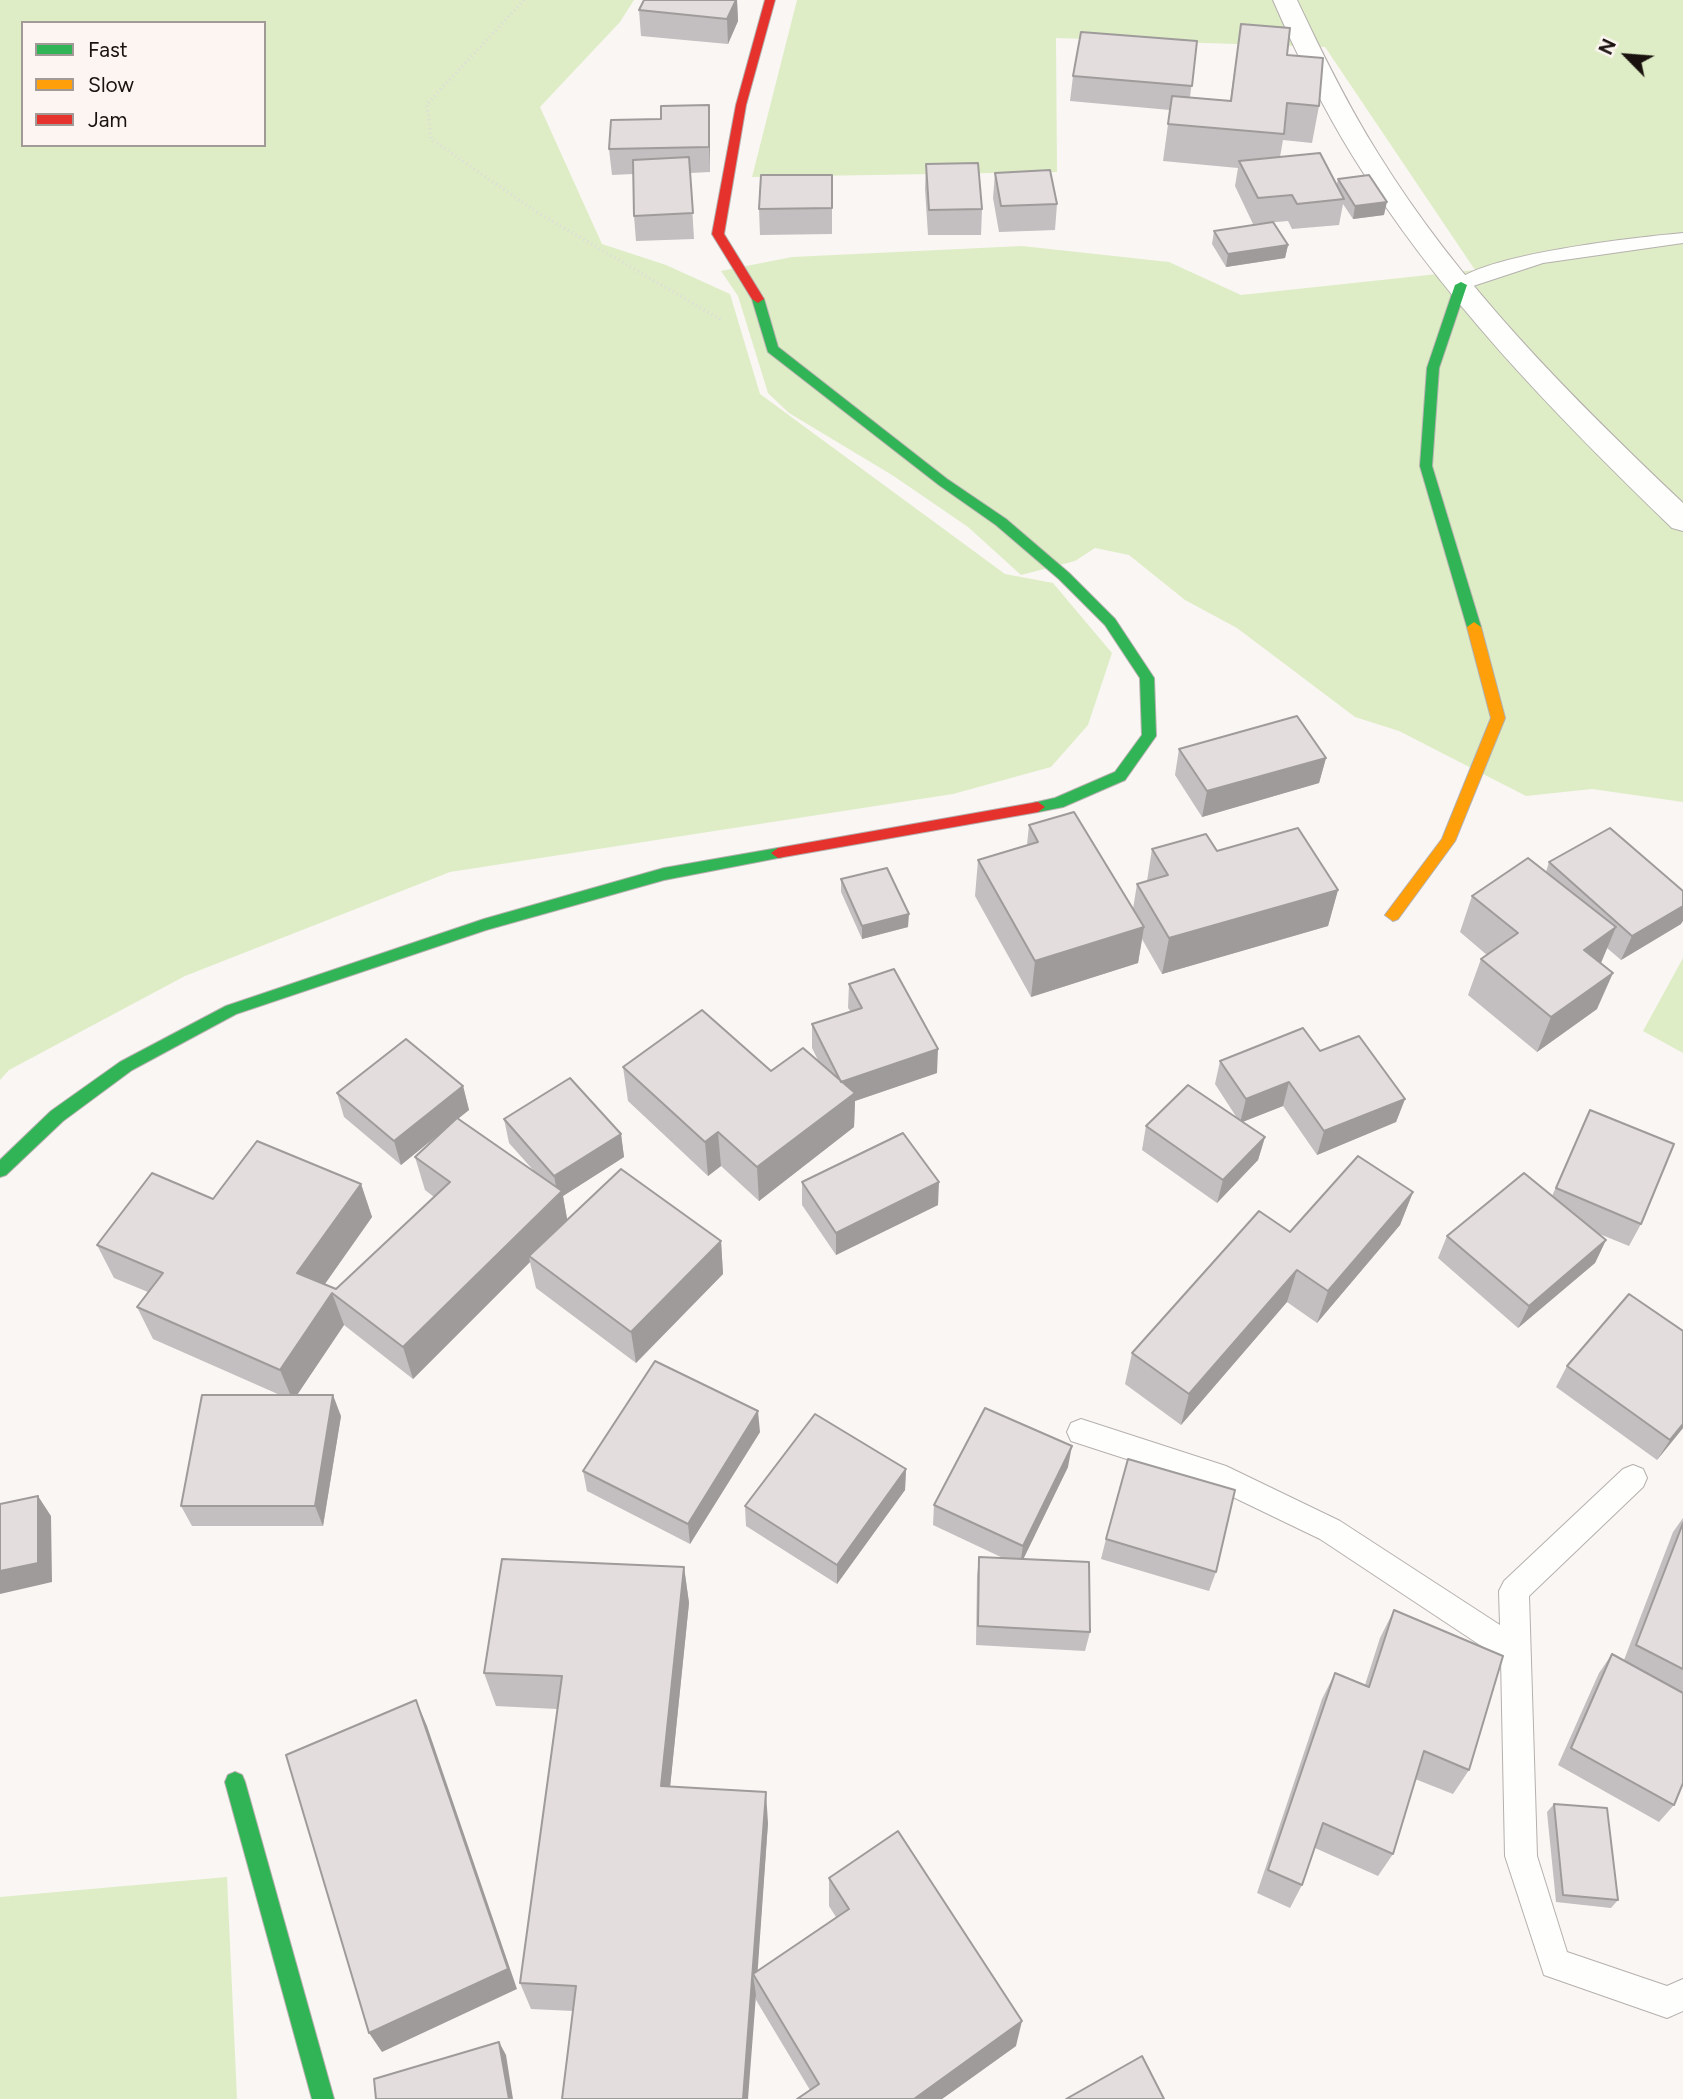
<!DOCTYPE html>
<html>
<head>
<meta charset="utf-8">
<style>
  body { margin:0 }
  #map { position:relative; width:1683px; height:2099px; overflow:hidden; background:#faf6f4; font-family:Figtree,sans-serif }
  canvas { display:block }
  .legend { position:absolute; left:21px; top:21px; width:245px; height:126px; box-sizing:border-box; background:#fdf5f1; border:2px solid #a29a97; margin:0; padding:9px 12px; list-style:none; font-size:21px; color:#19120f }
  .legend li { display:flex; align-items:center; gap:14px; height:35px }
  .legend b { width:35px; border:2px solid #a29a97 }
  .north { position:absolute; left:1592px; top:21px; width:70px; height:70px; -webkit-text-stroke:5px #fdf5f1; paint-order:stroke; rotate:295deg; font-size:19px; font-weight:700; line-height:28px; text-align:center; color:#19120f }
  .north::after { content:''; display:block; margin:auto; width:24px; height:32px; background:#19120f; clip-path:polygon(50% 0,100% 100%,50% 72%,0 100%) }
</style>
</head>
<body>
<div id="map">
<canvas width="1683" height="2099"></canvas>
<ul class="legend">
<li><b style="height:9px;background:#30b455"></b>Fast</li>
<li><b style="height:9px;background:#ff9f0a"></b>Slow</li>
<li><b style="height:9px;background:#e5322d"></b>Jam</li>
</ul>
<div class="north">N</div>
</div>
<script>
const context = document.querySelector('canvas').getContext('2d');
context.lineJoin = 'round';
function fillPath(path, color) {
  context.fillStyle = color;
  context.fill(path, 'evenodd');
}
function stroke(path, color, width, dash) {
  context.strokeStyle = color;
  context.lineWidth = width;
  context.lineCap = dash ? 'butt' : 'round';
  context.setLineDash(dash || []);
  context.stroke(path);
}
fillPath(new Path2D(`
  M0 0H634L620 22 540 107 602 244 666 265 730 294 760 394 1005 574 1053 583 1112 653 1088 725 1051 767 953 794 450 872 185 976 9 1070 0 1080ZM23 23H264V145H23Z
  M797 0H1683V802L1592 789 1526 796 1399 731 1355 717 1237 628 1185 600 1129 555 1095 548 1075 561 1021 575 968 527 892 475 789 413 768 393 738 296 721 271 792 257 1022 246 1169 262 1241 295 1475 270 1325 47 1056 38 1057 172 752 177Z
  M1683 958V1053L1643 1031Z
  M227 1877 237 2099H0V1897Z`), '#deedc6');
const lane = new Path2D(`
  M1683 233V243L1543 263 1461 290 1452 285C1477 254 1640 237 1683 233Z
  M1081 1419 1226 1466 1340 1521 1500 1625 1499 1591 1504 1581 1623 1469 1633 1465 1643 1469 1647 1478 1643 1487 1529 1596 1537 1856 1567 1952 1667 1986 1683 1979V2011L1667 2018 1544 1975 1505 1856 1501 1659 1320 1539 1210 1486 1071 1441 1067 1432 1071 1423Z`);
const street = new Path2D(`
  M1273 0H1297C1322 53 1348 106 1379 155 1460 286 1572 398 1683 503V531L1672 528C1555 415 1438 295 1352 155 1322 106 1296 53 1273 0Z`);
const fast = new Path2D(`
  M1461 282 1467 285 1439 368 1432 466 1481 627 1474 632 1467 627 1420 466 1427 368 1455 285Z
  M758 295 764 299 778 347 947 479 1006 519 1069 573 1115 619 1154 678 1156 736 1125 780 1063 807 1038 812 1033 811 1031 807 1033 803 1055 798 1115 772 1142 735 1140 678 1105 625 1059 579 996 525 939 485 768 352 752 299Z
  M778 848 785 853 783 857 664 880 486 930 236 1014 132 1070 63 1121 6 1175 0 1177V1160L51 1111 120 1062 226 1006 484 919 664 868Z
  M235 1772 242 1775 245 1782 334 2099H312L225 1782 228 1775Z`);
const slow = new Path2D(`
  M1474 622 1481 627 1505 718 1455 841 1398 919 1393 921 1385 915 1442 839 1491 718 1467 627Z`);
const jam = new Path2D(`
  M765 0H775L746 105 724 234 764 299 758 303 752 299 712 234 736 105Z
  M1038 802 1045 807 1038 812 778 858 771 853 778 848Z`);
stroke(lane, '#b5b0ae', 2);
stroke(street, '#b5b0ae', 2);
stroke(fast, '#b5b0ae', 2);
stroke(slow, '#b5b0ae', 2);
stroke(jam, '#b5b0ae', 2);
stroke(new Path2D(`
  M524 0 427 104 431 139 535 211 723 321`), '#dddcda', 3.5, [1, 3.5]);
fillPath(lane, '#fefefd');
fillPath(street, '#fefefd');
fillPath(fast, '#30b455');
fillPath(slow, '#ff9f0a');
fillPath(jam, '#e5322d');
fillPath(new Path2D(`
  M644 0H737L738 21 728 44 641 36 639 10Z
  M1241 24 1287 55 1319 106 1312 143 1283 140 1280 157 1337 184 1338 179 1384 215 1353 219 1343 204 1339 225 1292 229 1288 221 1253 224 1235 186 1238 168 1163 161 1170 110 1070 101 1073 76 1197 41 1190 97 1230 101Z
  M709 105 710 172 690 173 694 239 636 241 634 216 633 174 612 175 609 149 661 119Z
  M926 164 982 209 981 235H928L925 189Z
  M995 173 1057 204 1055 230 999 232 993 198Z
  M832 175V234L760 235 759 209Z
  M1214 231 1288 245 1285 258 1226 267 1212 244Z
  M1179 749 1326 758 1319 783 1202 817 1175 775Z
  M1029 825 1133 909 1137 884 1147 881 1152 849 1217 851 1338 890 1328 926 1162 974 1142 939 1138 963 1031 997 975 896 978 860 1027 845Z
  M1549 862 1681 924 1621 960 1607 948 1600 963 1597 1009 1537 1052 1468 995 1481 959 1487 955 1460 932 1472 896 1546 872Z
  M841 879 908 927 862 939 841 892Z
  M849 984 937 1073 855 1101 854 1127 759 1201 721 1166 708 1176 628 1101 623 1067 771 1071 819 1062 812 1048V1024L851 1012 848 1008Z
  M1320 1051 1405 1099 1396 1122 1317 1155 1283 1106 1242 1122 1265 1137 1258 1160 1217 1203 1142 1150 1146 1126 1237 1118 1215 1084 1220 1061Z
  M463 1086 469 1110 458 1118 534 1171 509 1143 504 1119 621 1134 624 1157 563 1196 567 1219 721 1241 723 1274 636 1363 536 1288 530 1262 413 1379 344 1325 297 1395 341 1416 323 1526H192L181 1506 280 1395 153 1339 137 1307 148 1292 114 1278 97 1245 213 1199 361 1184 372 1217 325 1284 336 1289 434 1197 425 1190 415 1157 444 1129 401 1165 344 1117 337 1093Z
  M1590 1110 1641 1224 1629 1246 1597 1233 1606 1240 1595 1263 1518 1328 1438 1258 1447 1236 1552 1196Z
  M802 1182 938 1205 836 1255 802 1205Z
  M1413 1192 1400 1225 1317 1323 1287 1302 1181 1425 1125 1384 1132 1353 1290 1232Z
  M1567 1366 1683 1428 1657 1460 1556 1387Z
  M760 1432 690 1544 587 1491 583 1471Z
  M1068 1467 1023 1559 1090 1632 1085 1651 976 1645 977 1576 979 1557 1003 1558 933 1525 934 1505Z
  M906 1469 905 1490 837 1584 746 1526 745 1506Z
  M1683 1518V1783L1674 1805 1659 1822 1558 1765 1599 1673 1612 1654 1624 1660 1673 1532Z
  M1106 1539 1216 1572 1209 1591 1101 1559Z
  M684 1567 689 1603 670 1787 768 1823 757 1971 836 1917 829 1906V1878L1016 2046 942 2099H797L810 2090 756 2000V1995L573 2011 531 2009 520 1983 557 1709 496 1706 484 1673Z
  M1394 1610 1469 1770 1453 1794 1415 1779 1393 1854 1378 1876 1315 1848 1302 1885 1290 1908 1257 1893 1322 1699 1335 1673 1365 1685 1380 1638Z
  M1554 1804 1618 1900 1611 1908 1556 1902 1547 1812Z`), '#c3bebf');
fillPath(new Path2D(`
  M736 0H737L738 21 728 44 727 19Z
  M709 105 710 130V172L709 147Z
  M1387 202 1384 215 1353 219 1355 206Z
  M1288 245 1285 258 1226 267 1228 254Z
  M1326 758 1319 783 1202 817 1207 791Z
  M1338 890 1328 926 1162 974 1169 938Z
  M1683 906V921L1681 924 1621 960 1632 936Z
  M909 914 908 927 862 939V926Z
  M1144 927 1138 963 1031 997 1035 961Z
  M1616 927 1601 963 1569 986 1584 950Z
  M1613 973 1597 1009 1537 1052 1551 1017Z
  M938 1049 937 1073 855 1101 854 1127 759 1201 757 1167 841 1082Z
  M1289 1082 1283 1106 1240 1123 1246 1099Z
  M463 1086 469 1110 401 1165 394 1141Z
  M1405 1099 1396 1122 1317 1155 1324 1131Z
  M718 1132 721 1166 708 1176 705 1142Z
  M621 1134 624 1157 563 1196 568 1224 529 1256 530 1262 413 1379 403 1347 558 1196 554 1176Z
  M1265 1137 1258 1160 1217 1203 1223 1180Z
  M939 1182 938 1205 836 1255V1233Z
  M361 1184 372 1217 310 1305 297 1273Z
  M1413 1192 1400 1225 1317 1323 1328 1291Z
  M1606 1240 1595 1263 1518 1328 1529 1306Z
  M721 1241 723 1274 636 1363 631 1332Z
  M1297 1270 1287 1302 1181 1425 1189 1394Z
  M332 1293 344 1325 293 1401 280 1370Z
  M333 1395 341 1416 323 1526 315 1506Z
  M758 1411 760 1432 690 1544 688 1524Z
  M1683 1424V1428L1657 1460 1670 1440Z
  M1072 1446 1068 1467 1020 1566 1023 1546Z
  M906 1469 905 1490 837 1584V1565Z
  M38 1496 51 1516 52 1582 0 1594V1571Z
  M684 1567 689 1603 667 1817 661 1786Z
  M416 1700 427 1726 517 1989 382 2052 369 2033Z
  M766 1792 768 1823 757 1980 753 1974 756 1995 748 2099H743Z
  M1022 2021 1016 2046 942 2099H914Z
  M499 2042 506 2055 513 2099H509Z`), '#9f9b9b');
const building = new Path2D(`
  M644 0H736L727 19 639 10Z
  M1241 24 1290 28 1287 55 1323 58 1319 106 1287 103 1284 134 1168 124 1172 96 1231 101Z
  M1081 32 1197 41 1192 86 1073 76Z
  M709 105V147L609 149 611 120 661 119V106Z
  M1320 153 1344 199 1297 204 1292 195 1258 198 1239 161Z
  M689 157 693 213 634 216 633 160Z
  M978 163 982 209 929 210 926 164Z
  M1050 170 1057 204 1001 206 995 173Z
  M761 175H832V208L759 209Z
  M1369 175 1387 202 1355 206 1338 179Z
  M1273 222 1288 245 1228 254 1214 231Z
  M1297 716 1326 758 1207 791 1179 749Z
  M1074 812 1144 927 1035 961 978 860 1038 842 1029 825Z
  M1298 828 1338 890 1169 938 1137 884 1168 875 1152 849 1206 834 1217 851Z
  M1610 828 1683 891V906L1632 936 1549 862Z
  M1528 858 1616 927 1584 950 1613 973 1551 1017 1481 959 1518 933 1472 896Z
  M887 868 909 914 862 926 841 879Z
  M894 969 938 1049 841 1082 812 1024 862 1008 849 984Z
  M702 1010 771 1071 803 1048 855 1093 757 1167 718 1132 705 1142 623 1067Z
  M1303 1028 1320 1051 1359 1036 1405 1099 1324 1131 1289 1082 1246 1099 1220 1061Z
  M406 1039 463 1086 394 1141 337 1093Z
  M570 1078 621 1134 554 1176 504 1119Z
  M1188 1085 1265 1137 1223 1180 1146 1126Z
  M1590 1110 1674 1144 1641 1224 1556 1188Z
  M457 1118 562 1191 403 1347 332 1293 280 1370 137 1307 163 1273 97 1245 152 1173 213 1199 257 1141 361 1184 297 1273 336 1289 450 1182 415 1157Z
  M903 1133 939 1182 836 1233 802 1182Z
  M1358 1156 1413 1192 1328 1291 1297 1270 1189 1394 1132 1353 1259 1211 1290 1232Z
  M621 1169 721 1241 631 1332 529 1256Z
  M1524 1173 1606 1240 1529 1306 1447 1236Z
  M1629 1294 1683 1331V1424L1670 1440 1567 1366Z
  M655 1361 758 1411 688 1524 583 1471Z
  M202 1395H333L315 1506H181Z
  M985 1408 1072 1446 1023 1546 934 1505Z
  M815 1414 906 1469 837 1565 745 1506Z
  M1128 1459 1235 1490 1216 1572 1106 1539Z
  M38 1496V1563L0 1571V1504Z
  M1683 1523V1669L1636 1645Z
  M979 1557 1089 1562 1090 1632 978 1626Z
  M502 1559 684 1567 661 1786 766 1792 743 2099H562L576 1986 520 1983 562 1676 484 1673Z
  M1394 1610 1503 1656 1469 1770 1424 1751 1393 1854 1323 1823 1302 1885 1268 1870 1335 1673 1369 1687Z
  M1612 1654 1683 1693V1783L1674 1805 1571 1748Z
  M416 1700 508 1969 369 2033 286 1755Z
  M1554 1804 1607 1808 1618 1900 1563 1895Z
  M898 1831 1022 2021 914 2099H797L819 2084 753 1974 849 1909 829 1878Z
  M499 2042 509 2099H376L374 2079Z
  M1142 2056 1164 2099H1066Z`);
fillPath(building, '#e3ddde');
stroke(building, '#9f9b9b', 2);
</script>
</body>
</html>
